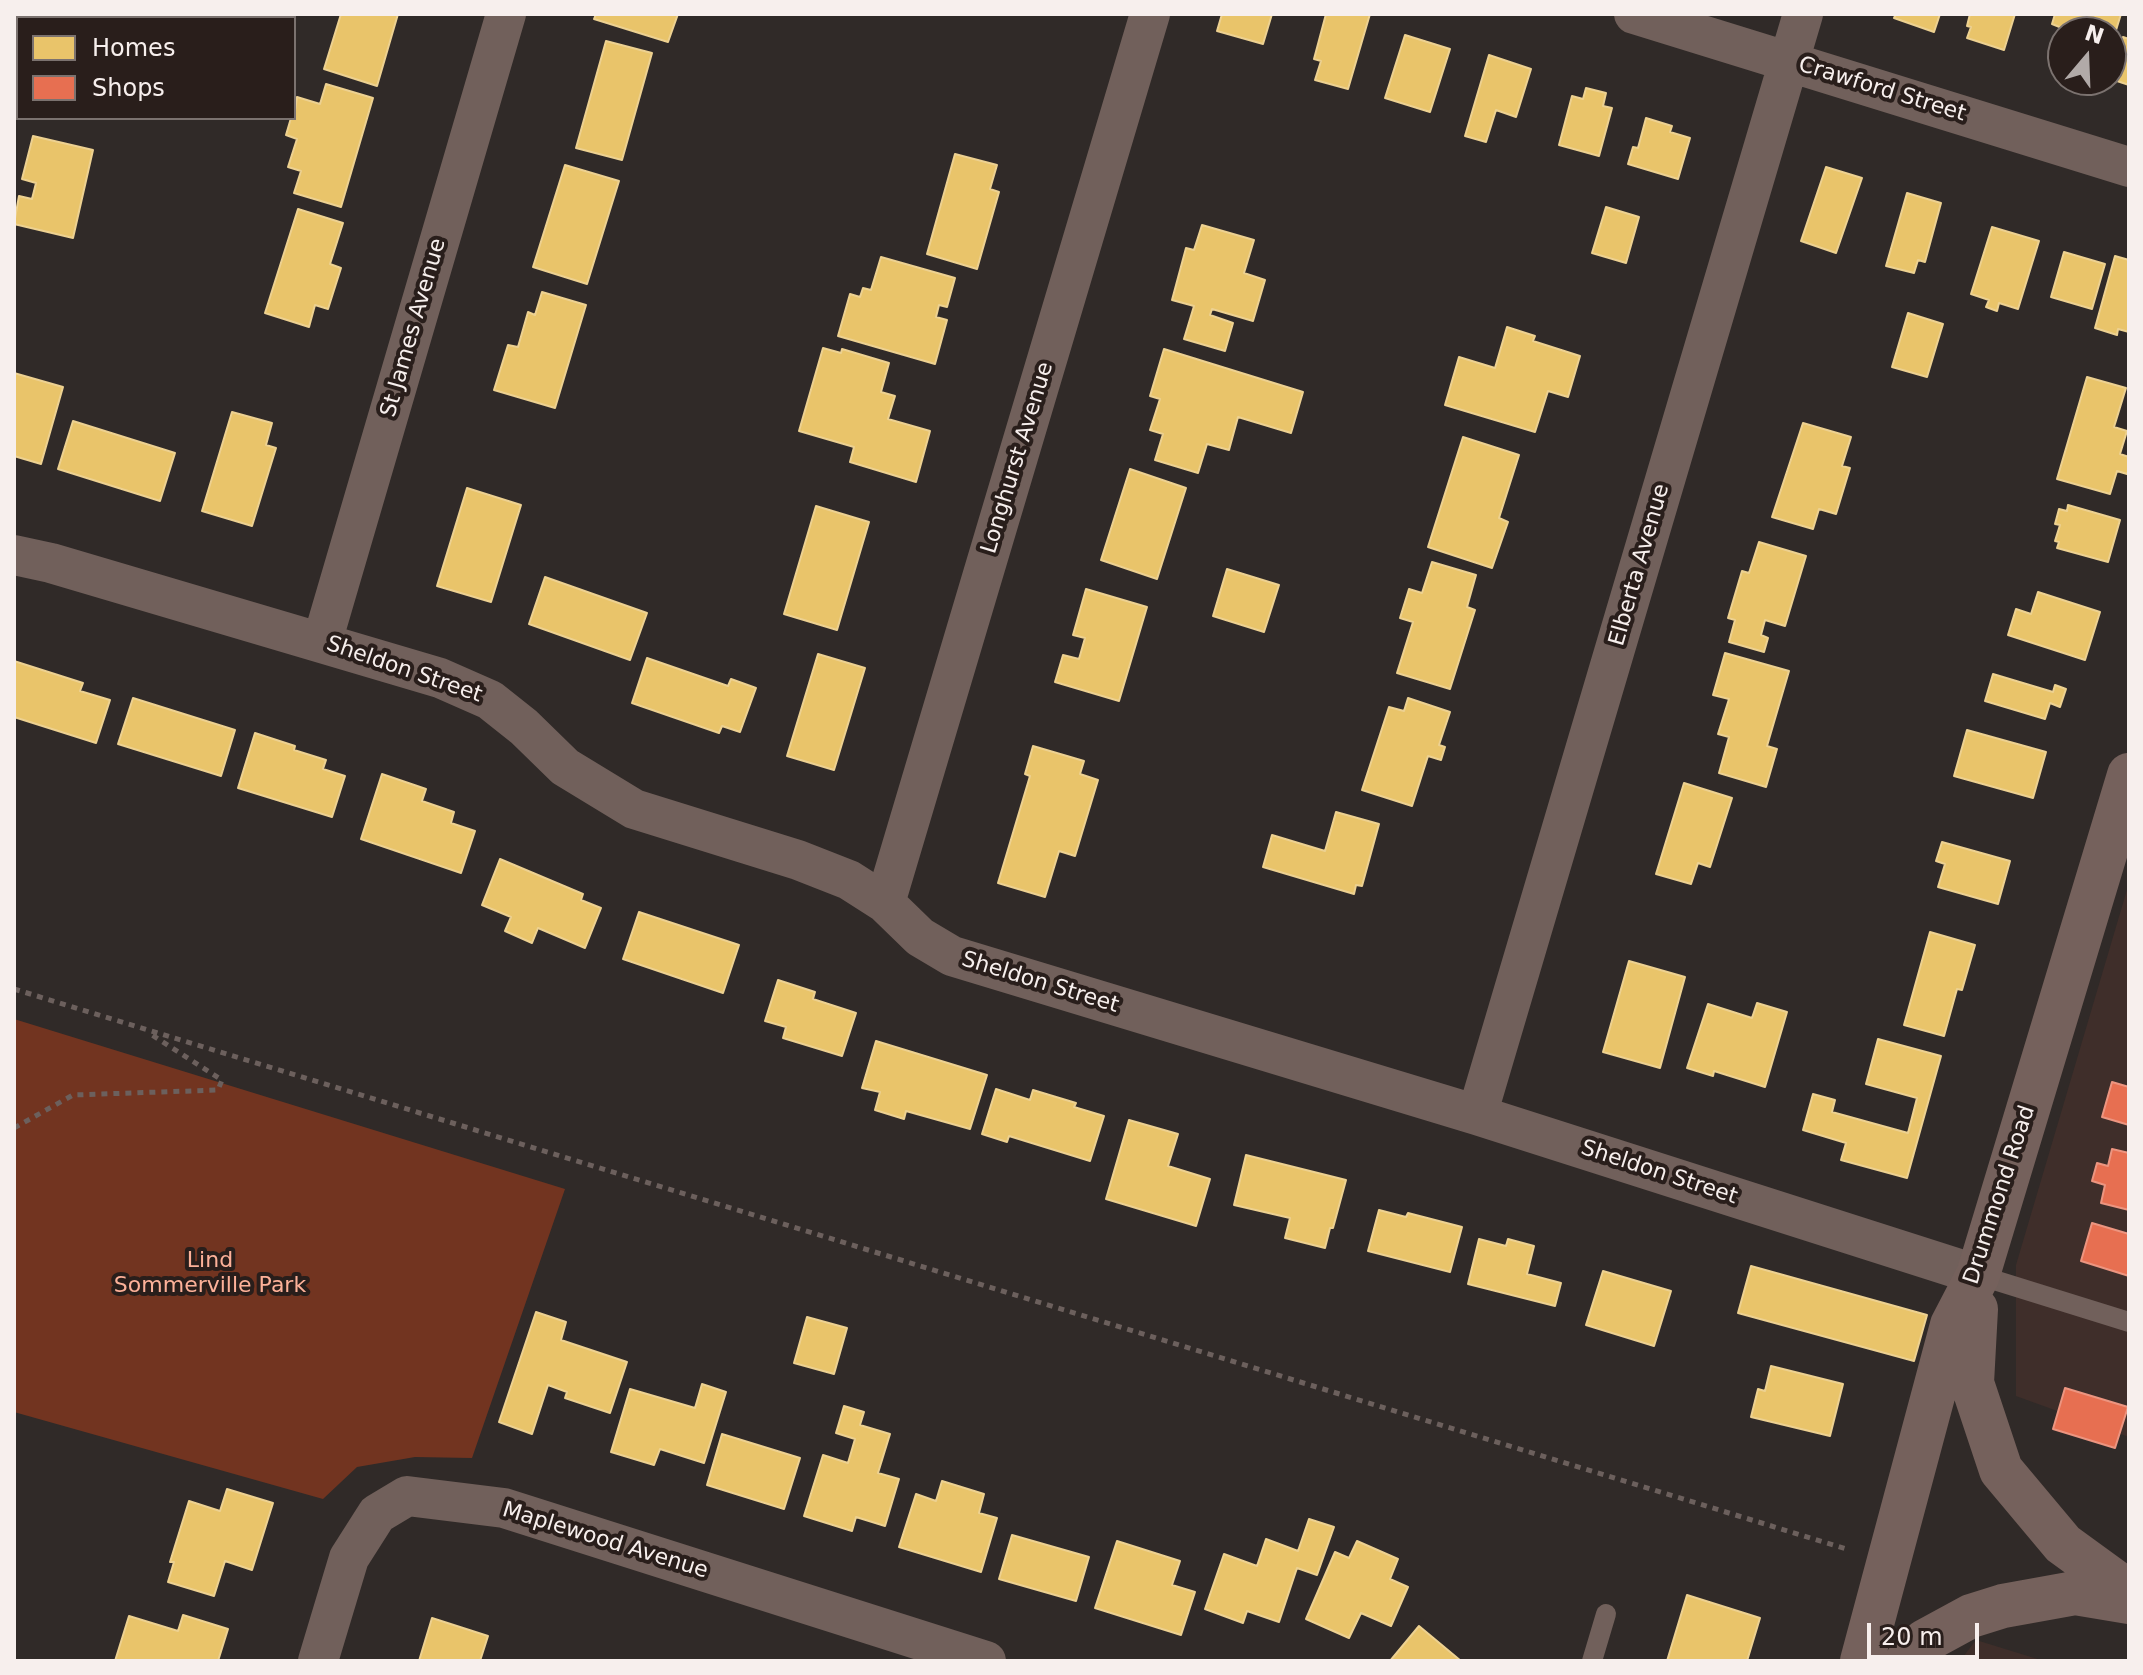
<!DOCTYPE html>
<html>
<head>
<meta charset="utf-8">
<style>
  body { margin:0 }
  #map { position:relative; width:2143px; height:1675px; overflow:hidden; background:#302a28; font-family:"DejaVu Sans",sans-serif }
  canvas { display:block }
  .frame { position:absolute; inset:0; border:16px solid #f7efed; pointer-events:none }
  .legend { position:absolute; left:16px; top:16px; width:280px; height:104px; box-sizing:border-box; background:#291e1b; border:2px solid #7b726f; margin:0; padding:10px 14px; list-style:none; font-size:24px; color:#f7efed }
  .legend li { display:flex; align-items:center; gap:16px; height:40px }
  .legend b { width:40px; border:2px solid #7b726f }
  .north { position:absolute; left:2047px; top:16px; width:80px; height:80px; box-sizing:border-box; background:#291e1b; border:2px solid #7b726f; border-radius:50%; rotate:19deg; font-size:22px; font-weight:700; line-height:32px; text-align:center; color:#f7efed }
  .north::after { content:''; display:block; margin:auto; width:28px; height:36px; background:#b1aaa8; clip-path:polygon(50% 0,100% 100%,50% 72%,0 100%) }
  .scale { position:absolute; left:1867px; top:1623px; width:112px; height:36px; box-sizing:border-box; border:4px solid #f7efed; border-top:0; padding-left:10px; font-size:24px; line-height:28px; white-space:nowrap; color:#f7efed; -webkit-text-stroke:6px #291e1b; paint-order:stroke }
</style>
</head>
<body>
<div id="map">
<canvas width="2143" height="1675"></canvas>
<div class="frame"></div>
<ul class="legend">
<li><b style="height:22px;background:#e9c46a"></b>Homes</li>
<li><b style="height:22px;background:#e76f51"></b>Shops</li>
</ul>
<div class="north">N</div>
<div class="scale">20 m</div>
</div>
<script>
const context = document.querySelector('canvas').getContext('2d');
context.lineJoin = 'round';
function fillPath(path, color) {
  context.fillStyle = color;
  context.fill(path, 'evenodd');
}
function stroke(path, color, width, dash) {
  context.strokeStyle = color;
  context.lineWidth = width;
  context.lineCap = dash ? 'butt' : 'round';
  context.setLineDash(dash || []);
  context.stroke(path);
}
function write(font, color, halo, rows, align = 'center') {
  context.font = font + ' "DejaVu Sans",sans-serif';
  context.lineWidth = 8;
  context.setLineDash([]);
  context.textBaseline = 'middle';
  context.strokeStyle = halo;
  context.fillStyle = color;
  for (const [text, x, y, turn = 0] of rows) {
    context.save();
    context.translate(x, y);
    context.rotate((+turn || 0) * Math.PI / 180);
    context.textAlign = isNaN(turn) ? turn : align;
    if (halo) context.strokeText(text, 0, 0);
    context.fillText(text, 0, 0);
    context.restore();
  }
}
fillPath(new Path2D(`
  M2129 883V1437L2016 1396V1265Z
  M1976 1640 2044 1661H1960Z`), '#3f2e2a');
fillPath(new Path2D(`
  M14 1019 565 1189 472 1458 415 1457 357 1467 323 1499 14 1412Z`), '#723420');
const homes = new Path2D(`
  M95 14V18H43V15Z
  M341 14H398L377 86 324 69Z
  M596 14H678L668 42 594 19Z
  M1222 14H1272L1263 44 1217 31Z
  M1326 14H1370L1348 89 1315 80 1321 61 1314 59Z
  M1896 14H1940L1934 32 1894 18Z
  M1970 14H2015L2004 50 1967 38 1971 27 1967 26Z
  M2055 14H2121L2113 40 2111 32H2072L2052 24Z
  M1405 35 1450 49 1430 112 1385 98Z
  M2123 37 2129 39V85L2111 79Z
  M606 41 652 53 622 160 576 148Z
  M1489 55 1531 69 1516 117 1496 110 1486 142 1465 136Z
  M326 84 373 98 341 207 294 193 301 171 288 167 297 139 286 135 291 118H294L297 97 320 104Z
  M1586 88 1606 93 1603 106 1612 108 1599 156 1559 145 1572 96 1583 99Z
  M1646 118 1672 126 1670 132 1690 138 1678 179 1628 164 1633 147 1638 148Z
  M33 136 93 150 73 238 14 224 19 196 32 199 36 183 22 179Z
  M955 154 997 165 990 189 999 192 977 269 927 254Z
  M565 165 619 181 587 284 533 267Z
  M1826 167 1862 178 1836 253 1801 241Z
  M1907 193 1941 203 1925 262 1918 260 1914 273 1886 266Z
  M1606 207 1639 217 1626 263 1592 253Z
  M298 209 343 223 330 264 341 268 328 309 315 305 309 327 265 313Z
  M1202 225 1254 240 1244 273 1265 280 1253 321 1212 309 1210 315 1233 323 1225 351 1184 339 1194 306 1172 300 1186 248 1194 250Z
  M1992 227 2039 241 2018 309 1999 303 1997 311 1986 307 1989 300 1971 294Z
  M2064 252 2105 264 2092 309 2051 297Z
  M2115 256 2129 260V332L2118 329 2117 335 2095 328Z
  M881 257 955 278 947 307 939 305 936 317 947 320 935 364 838 336 850 294 860 297 863 288 871 290Z
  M542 292 586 305 555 408 494 390 508 345 518 347 528 312 535 315Z
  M1908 313 1943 324 1927 377 1892 367Z
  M1507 327 1535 336 1533 341 1580 356 1568 397 1548 391 1535 432 1445 405 1459 357 1495 368Z
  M823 348 841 353 842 349 889 363 881 392 895 396 888 419 930 431 916 482 850 462 854 447 799 431Z
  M1164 349 1303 392 1291 433 1238 417 1229 450 1207 444 1198 473 1155 460 1163 434 1150 430 1160 399 1150 396Z
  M14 373 63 387 41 464 14 456Z
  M2087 377 2126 388 2114 427 2127 431 2120 454 2129 457V469L2127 474 2117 471 2110 494 2057 479Z
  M232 412 272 423 266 445 276 448 252 526 202 511Z
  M73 421 175 453 160 501 58 469Z
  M1803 423 1851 437 1842 466 1850 468 1836 514 1819 509 1813 529 1772 517Z
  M1463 437 1519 455 1499 518 1508 522 1492 568 1428 547Z
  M1130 469 1186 488 1157 579 1101 560Z
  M467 488 521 505 491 602 437 586Z
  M2068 505 2120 520 2108 562 2057 548 2059 542 2055 541 2060 525 2055 524 2059 509 2067 511Z
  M816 506 869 522 837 630 784 614Z
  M1759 542 1806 556 1785 626 1765 620 1761 635 1768 638 1764 652 1729 642 1735 620 1728 618 1742 571 1749 573Z
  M1432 562 1476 575 1467 607 1475 610 1450 689 1397 673 1413 622 1400 618 1409 589 1422 593Z
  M1227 569 1279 585 1264 632 1213 616Z
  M545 577 647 613 630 660 529 624Z
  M1086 589 1147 607 1119 701 1055 682 1063 655 1079 659 1085 638 1073 635Z
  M2038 592 2100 612 2085 660 2008 635 2016 609 2031 614Z
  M1725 653 1789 671 1767 746 1777 749 1766 787 1719 773 1729 737 1718 734 1729 699 1713 695Z
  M818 654 865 668 834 770 787 756Z
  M647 658 728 686 731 679 756 688 740 732 722 726 719 733 632 703Z
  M14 661 83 683 80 691 110 700 96 743 14 717Z
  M1993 674 2053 692 2055 685 2066 689 2060 707 2050 703 2045 719 1985 701Z
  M133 698 235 730 221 776 118 744Z
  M1408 698 1450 712 1439 745 1445 747 1441 760 1428 756 1412 806 1362 790 1389 707 1404 711Z
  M1967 730 2046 752 2033 798 1954 776Z
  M255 733 295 746 294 750 326 760 323 769 345 776 332 817 238 788Z
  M1033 746 1084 761 1080 774 1098 780 1075 856 1059 851 1045 897 998 883 1030 776 1025 774Z
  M382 774 426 789 422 801 454 812 451 823 475 831 461 873 361 839Z
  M1684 783 1732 798 1710 867 1698 863 1691 884 1656 874Z
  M1336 812 1379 824 1362 886 1356 885 1354 894 1263 867 1272 835 1325 851Z
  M1942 842 2010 861 1998 904 1938 887 1945 864 1936 861Z
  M500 859 583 894 581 900 601 908 585 948 538 928 532 943 505 931 511 917 482 905Z
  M639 912 739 945 723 993 623 959Z
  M1930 932 1975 945 1962 990 1957 989 1944 1036 1904 1025Z
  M1629 961 1685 977 1660 1068 1603 1052Z
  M778 980 815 992 813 999 856 1013 842 1056 783 1038 786 1027 765 1021Z
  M1757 1003 1787 1012 1765 1087 1714 1071 1713 1076 1687 1068 1708 1004 1752 1018Z
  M1878 1039 1941 1056 1907 1178 1841 1160 1846 1143 1803 1130 1813 1094 1835 1100 1832 1112 1908 1133 1917 1098 1866 1084Z
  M876 1041 987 1075 970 1129 906 1111 904 1119 875 1110 880 1092 862 1088Z
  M996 1089 1030 1100 1033 1090 1076 1103 1074 1107 1104 1116 1090 1161 1009 1136 1007 1142 982 1134Z
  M1129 1120 1178 1134 1168 1166 1210 1179 1196 1226 1106 1199Z
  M1246 1155 1346 1180 1333 1228H1330L1325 1248 1285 1238 1290 1218 1234 1205Z
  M1379 1210 1406 1217 1408 1213 1462 1227 1450 1272 1368 1251Z
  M1479 1239 1506 1246 1508 1239 1534 1246 1527 1274 1561 1283 1555 1306 1468 1284Z
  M1751 1266 1927 1315 1914 1361 1738 1313Z
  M1603 1271 1671 1291 1654 1346 1586 1325Z
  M536 1312 566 1322 561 1340 627 1362 610 1413 565 1398 567 1392 548 1385 532 1434 499 1422Z
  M807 1317 847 1328 834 1374 794 1363Z
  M1771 1366 1843 1384 1830 1436 1751 1417 1758 1389 1765 1391Z
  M702 1384 726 1392 704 1463 660 1449 654 1465 611 1452 630 1389 695 1408Z
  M844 1406 864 1412 860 1425 890 1434 878 1473 899 1479 885 1526 856 1517 852 1531 804 1516 823 1455 848 1463 855 1439 836 1433Z
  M722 1434 800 1458 784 1509 707 1485Z
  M942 1481 984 1494 979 1513 997 1518 981 1572 899 1547 916 1494 936 1501Z
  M227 1489 273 1503 252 1570 225 1561 214 1596 168 1582 174 1562H170L189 1501 220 1511Z
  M1309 1519 1334 1527 1317 1575 1297 1568 1279 1622 1247 1611 1243 1623 1205 1609 1224 1554 1257 1566 1266 1539 1298 1551Z
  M1012 1535 1089 1557 1076 1601 999 1579Z
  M1117 1541 1180 1561 1172 1585 1195 1592 1181 1635 1095 1608Z
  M1357 1541 1398 1559 1390 1579 1408 1587 1391 1626 1361 1613 1349 1638 1306 1619 1335 1552 1349 1558Z
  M1687 1595 1760 1618 1747 1661H1667Z
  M183 1615 228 1629 218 1661H115L129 1616 178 1631Z
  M432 1618 488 1636 480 1661H419Z
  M1419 1626 1461 1661H1390Z`);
fillPath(homes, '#e9c46a');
stroke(homes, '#edd191', 2);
const shops = new Path2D(`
  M2112 1082 2129 1087V1125L2102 1117Z
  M2112 1149 2129 1153V1210L2101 1203 2105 1185 2092 1181 2097 1163 2108 1166Z
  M2092 1223 2129 1234V1276L2081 1261Z
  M2065 1388 2128 1407 2115 1448 2053 1429Z`);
fillPath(shops, '#e76f51');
stroke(shops, '#ec9580', 2);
stroke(new Path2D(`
  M14 989 1850 1550
  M14 1128 73 1095 218 1090 222 1080 149 1033`), '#6c605d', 5, [6, 6]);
stroke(new Path2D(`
  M1978 1275 2129 1322
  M1592 1661 1606 1614`), '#71605b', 20);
stroke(new Path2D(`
  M1634 14 2129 167
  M14 555 51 563 440 678 490 700 524 727 565 767 634 809 798 860 849 880 885 903 920 937 952 956 1477 1115 1978 1275
  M322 642 506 14
  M885 903 1150 14
  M1477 1115 1803 14
  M318 1661 349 1558 377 1514 407 1496 504 1508 986 1661`), '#71605b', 40);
stroke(new Path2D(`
  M1976 1309 1972 1383 2001 1470 2063 1544 2129 1592
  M1862 1661 1952 1325 1978 1275 2129 775
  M1907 1661 1925 1641 1971 1616 2003 1606 2075 1593 2129 1602`), '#75615c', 44);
write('22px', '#f7efed', '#291e1b', [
  ["Crawford Street",1882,90,17],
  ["St James Avenue",414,328,-74],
  ["Longhurst Avenue",1018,458,-73],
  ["Elberta Avenue",1640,565,-74],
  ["Sheldon Street",404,670,19],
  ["Sheldon Street",1040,983,17],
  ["Sheldon Street",1659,1173,18],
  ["Drummond Road",2000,1195,-72],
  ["Maplewood Avenue",605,1541,17]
]);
write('22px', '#fdb199', '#291e1b', [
  ["Lind",210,1261],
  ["Sommerville Park",210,1286]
]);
</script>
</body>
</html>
